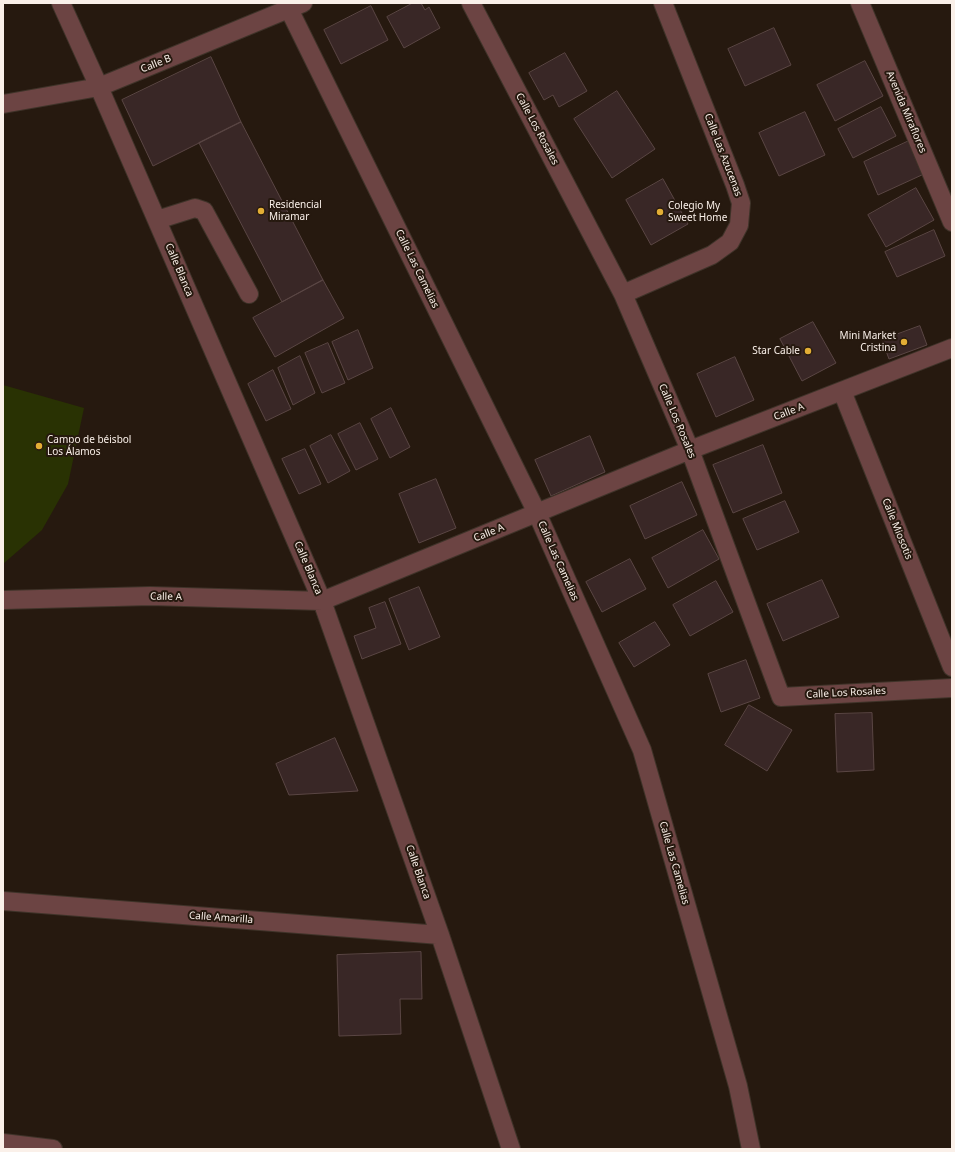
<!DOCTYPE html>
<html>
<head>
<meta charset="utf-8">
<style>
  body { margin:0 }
  #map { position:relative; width:955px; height:1152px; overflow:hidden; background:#26190f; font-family:"Noto Sans",sans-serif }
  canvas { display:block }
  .frame { position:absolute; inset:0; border:4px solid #faf0e9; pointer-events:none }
</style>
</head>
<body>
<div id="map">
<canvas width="955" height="1152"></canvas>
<div class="frame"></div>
</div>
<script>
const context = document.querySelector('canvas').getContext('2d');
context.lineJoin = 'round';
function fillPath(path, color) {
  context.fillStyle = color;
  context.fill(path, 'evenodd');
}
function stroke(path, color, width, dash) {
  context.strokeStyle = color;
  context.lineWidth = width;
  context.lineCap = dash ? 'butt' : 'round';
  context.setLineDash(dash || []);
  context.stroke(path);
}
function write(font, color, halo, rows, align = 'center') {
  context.font = font + ' "Noto Sans",sans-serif';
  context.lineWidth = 4;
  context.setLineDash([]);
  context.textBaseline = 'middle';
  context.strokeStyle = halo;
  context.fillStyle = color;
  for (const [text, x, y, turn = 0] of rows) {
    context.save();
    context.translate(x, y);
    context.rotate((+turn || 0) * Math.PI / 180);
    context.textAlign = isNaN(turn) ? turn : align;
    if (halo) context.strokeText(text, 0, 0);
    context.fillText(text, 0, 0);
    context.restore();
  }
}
fillPath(new Path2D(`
  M3 385 84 408 68 484 42 530 3 564Z`), '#293203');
const building = new Path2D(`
  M413 3H421L425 10 429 7 440 28 404 48 387 17Z
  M371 6 388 40 341 64 324 30Z
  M774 28 791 65 745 86 728 49Z
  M565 53 587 91 559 107 553 95 544 100 529 73Z
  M211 57 241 122 153 166 122 100Z
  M865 61 883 96 835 121 817 85Z
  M617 91 655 149 612 178 574 119Z
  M881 107 896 136 853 158 838 129Z
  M805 112 825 155 779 176 759 133Z
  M241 122 323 280 282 302 199 143Z
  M909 141 924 174 878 195 864 162Z
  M663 179 688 224 651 245 626 200Z
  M916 188 934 220 886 247 868 215Z
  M934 230 945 256 897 277 885 252Z
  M323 280 344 318 275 357 253 318Z
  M813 322 836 363 802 381 780 339Z
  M920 326 927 345 889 359 882 340Z
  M358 330 373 368 348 380 332 342Z
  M328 343 345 383 322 393 305 353Z
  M300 356 315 393 293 405 278 368Z
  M735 357 754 400 716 417 697 374Z
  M273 370 291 409 266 421 248 384Z
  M391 408 410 447 390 458 371 419Z
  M360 423 378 459 356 470 338 434Z
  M331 435 350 471 328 483 310 446Z
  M590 436 605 472 551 496 535 460Z
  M763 445 782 493 733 513 713 465Z
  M305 449 321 484 299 494 282 459Z
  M436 479 456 528 419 543 399 494Z
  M682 482 697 515 645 539 630 506Z
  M785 501 799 532 757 550 743 519Z
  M703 530 719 559 668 588 652 558Z
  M630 559 646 589 602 612 586 582Z
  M822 580 839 617 783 641 767 604Z
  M716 581 733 612 690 636 673 605Z
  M419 587 440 637 409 650 389 599Z
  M385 602 401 644 362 659 354 636 376 628 369 608Z
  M655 622 670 645 634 667 619 643Z
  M746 660 760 698 721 712 708 674Z
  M749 705 792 730 767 771 725 745Z
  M872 713 874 770 837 772 835 714Z
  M335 738 358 791 289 795 276 764Z
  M421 952 422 999H400L401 1034 339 1036 337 955Z`);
fillPath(building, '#392726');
stroke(building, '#5a4644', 1);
const street = new Path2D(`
  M61 3 99 87 322 601 440 935 511 1149
  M286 3 537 513 642 750 738 1086 751 1149
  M471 3 623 294 690 450 781 697 952 688
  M860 3 952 222
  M3 104 99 87 303 3
  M157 220 195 208 204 211 249 294
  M623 294 712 255 730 242 739 225 741 203 735 185 663 3
  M842 391 952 667
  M3 600 150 596 322 601 690 450 952 348
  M3 901 440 935
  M3 1143 53 1149`);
stroke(street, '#3f3329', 20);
stroke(street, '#6c4443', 18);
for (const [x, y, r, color] of [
  [261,211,4,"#e3ae35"],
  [660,212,4,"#e3ae35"],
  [904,342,4,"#e3ae35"],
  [808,351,4,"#e3ae35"],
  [39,446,4,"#e3ae35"]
]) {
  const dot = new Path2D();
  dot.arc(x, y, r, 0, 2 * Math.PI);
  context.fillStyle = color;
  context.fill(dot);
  stroke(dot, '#26190f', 1.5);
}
write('10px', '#faf0e9', '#26190f', [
  ["Calle B",156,64,-22],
  ["Avenida Miraflores",906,112,67],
  ["Calle Los Rosales",537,129,62],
  ["Calle Las Azucenas",723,155,69],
  ["Calle Las Camelias",417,269,64],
  ["Calle Blanca",179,270,67],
  ["Calle A",789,412,-21],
  ["Calle Los Rosales",677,421,67],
  ["Calle Miosotis",897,529,68],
  ["Calle A",489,533,-22],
  ["Calle Las Camelias",558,561,66],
  ["Calle Blanca",308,568,67],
  ["Calle A",166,597,1],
  ["Calle Los Rosales",846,693,-3],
  ["Calle Las Camelias",674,863,74],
  ["Calle Blanca",418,872,71],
  ["Calle Amarilla",221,918,4]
]);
write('10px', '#faf0e9', '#26190f', [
  ["Residencial",269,205],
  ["Miramar",269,217],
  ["Colegio My",668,206],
  ["Sweet Home",668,218],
  ["Mini Market",896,336,"right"],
  ["Cristina",896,348,"right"],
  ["Star Cable",800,351,"right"],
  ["Campo de béisbol",47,440],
  ["Los Álamos",47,452]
], 'left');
</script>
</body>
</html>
